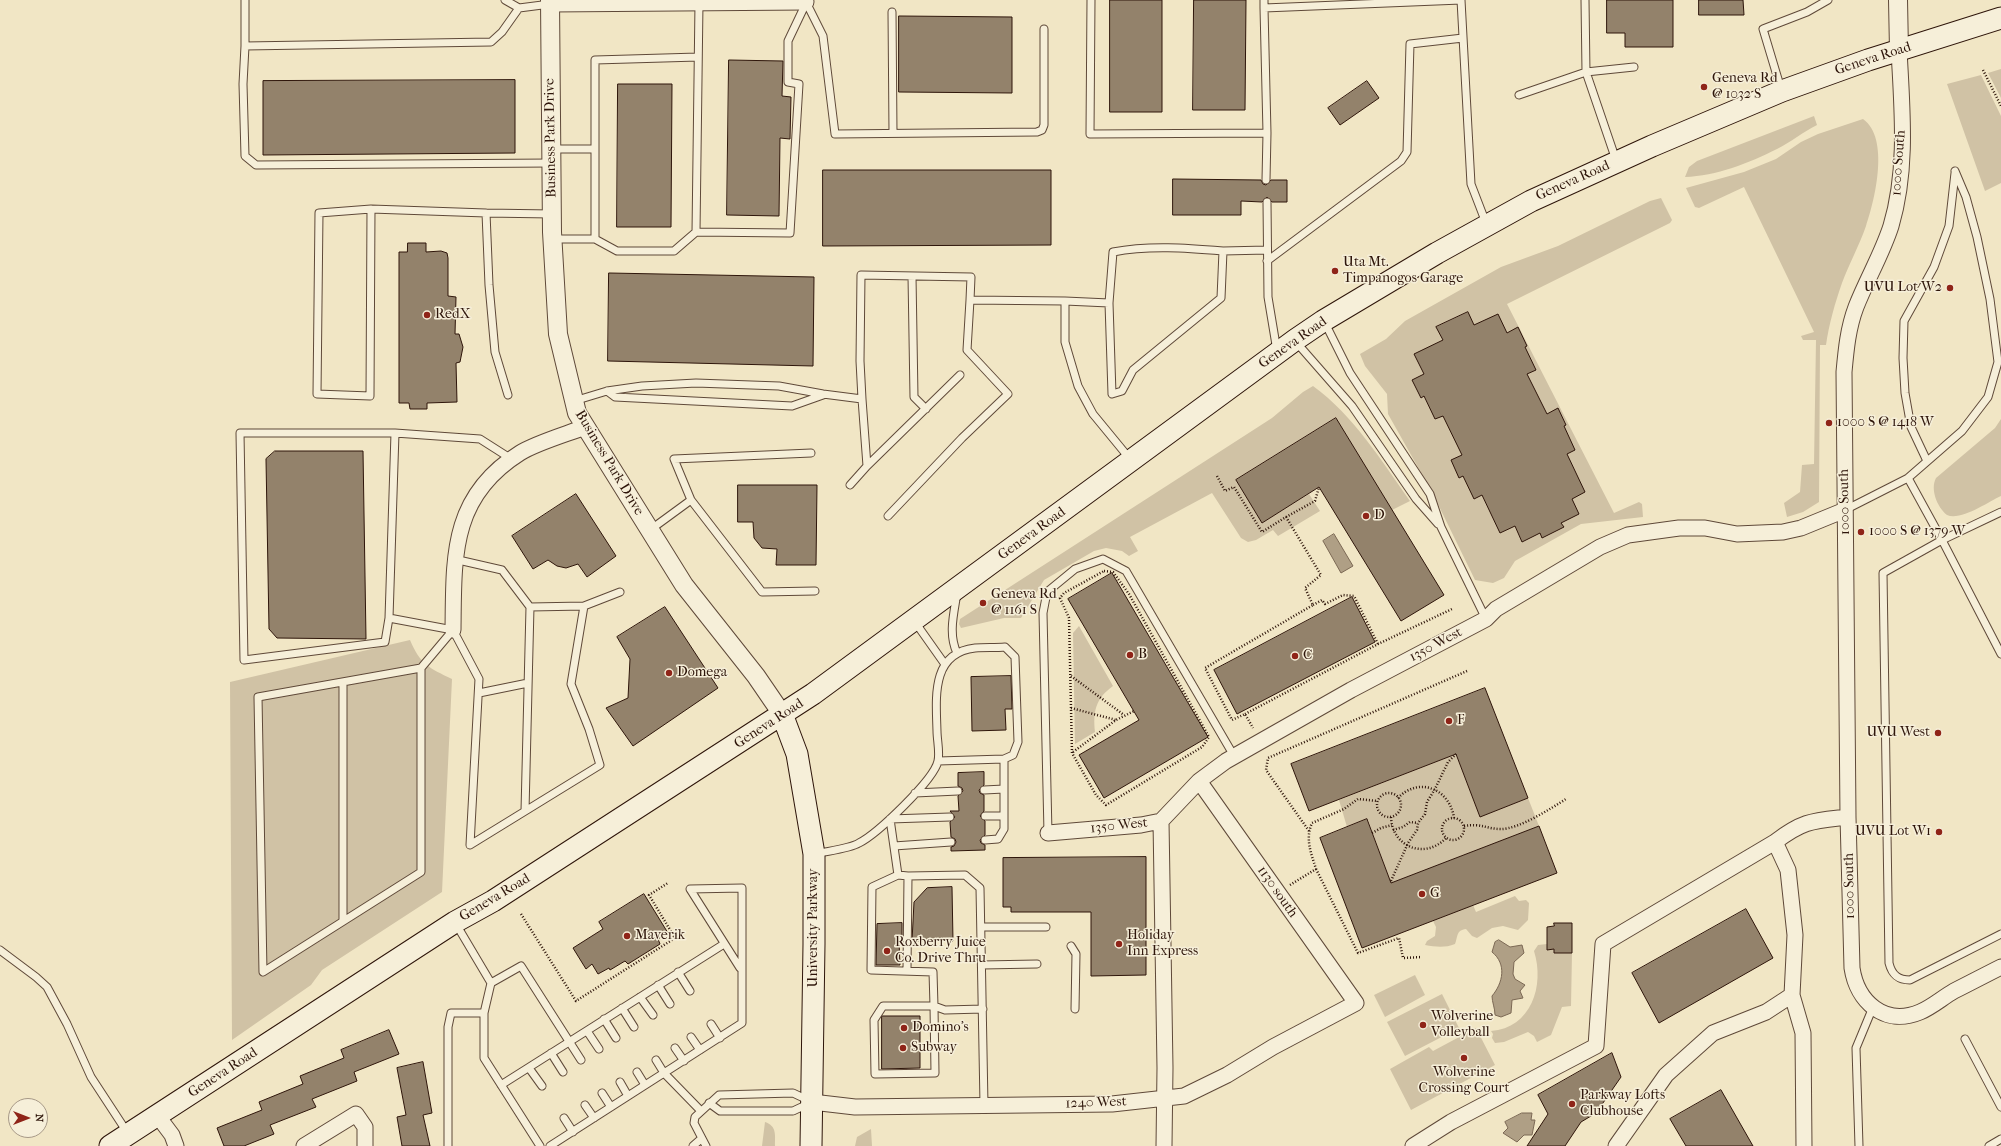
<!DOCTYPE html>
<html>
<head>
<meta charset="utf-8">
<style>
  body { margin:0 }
  #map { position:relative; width:2001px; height:1146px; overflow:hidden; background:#f1e6c5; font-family:"IM FELL French Canon",serif }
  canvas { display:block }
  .north { position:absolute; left:8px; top:1098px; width:40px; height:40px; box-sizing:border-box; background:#f6efd9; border:1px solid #a69886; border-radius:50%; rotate:90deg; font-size:11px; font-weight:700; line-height:16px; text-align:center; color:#2e150a }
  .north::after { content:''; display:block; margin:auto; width:14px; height:18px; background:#8f2418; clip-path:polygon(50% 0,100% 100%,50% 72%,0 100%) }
</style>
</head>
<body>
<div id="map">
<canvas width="2001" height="1146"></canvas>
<div class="north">N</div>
</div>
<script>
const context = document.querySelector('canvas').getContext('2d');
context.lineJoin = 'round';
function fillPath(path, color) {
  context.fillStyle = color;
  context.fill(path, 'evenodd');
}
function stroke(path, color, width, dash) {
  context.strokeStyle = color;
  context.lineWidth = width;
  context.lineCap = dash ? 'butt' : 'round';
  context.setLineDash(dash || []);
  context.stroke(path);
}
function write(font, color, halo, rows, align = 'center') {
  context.font = font + ' "IM FELL French Canon",serif';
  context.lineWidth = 3;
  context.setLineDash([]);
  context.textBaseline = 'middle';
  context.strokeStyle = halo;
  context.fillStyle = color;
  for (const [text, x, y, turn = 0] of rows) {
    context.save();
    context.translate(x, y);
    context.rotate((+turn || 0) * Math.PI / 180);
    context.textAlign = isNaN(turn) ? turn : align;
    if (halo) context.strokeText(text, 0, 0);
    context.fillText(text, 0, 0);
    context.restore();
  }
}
fillPath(new Path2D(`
  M2001 69V98L1988 73Z
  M1981 75 2001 116V183L1985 191 1947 84Z
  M1814 116 1817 125C1803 132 1791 142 1777 149 1749 163 1716 176 1685 177L1689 167 1697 161Z
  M1863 119C1890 138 1875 200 1866 226 1859 246 1849 264 1842 283 1835 303 1829 324 1826 345H1820L1819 502 1803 512 1787 517 1784 503 1800 492 1802 465 1814 464 1816 340H1803L1801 336 1814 332 1744 187 1699 208 1695 207 1686 188 1744 172 1776 159 1801 142 1818 134Z
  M1661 198 1672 220 1670 223 1507 304 1614 513 1639 502 1642 504 1643 517 1581 524 1515 561 1504 578 1493 583 1475 580 1433 494 1388 414 1387 394 1365 366 1360 354 1386 339 1405 321 1501 267 1558 246 1650 201Z
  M1313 386C1354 416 1381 460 1410 501L1392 510 1336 418 1236 480 1262 523 1309 494 1320 511 1278 536 1273 530 1256 540 1248 542 1241 538 1212 493 1130 537 1138 551 1129 556 1122 551 1106 548 1094 551 1044 580 1021 618H1004L961 628 959 624 960 619 1272 418 1303 392Z
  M2001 419V496C1988 502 1961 521 1947 515 1937 507 1930 489 1936 478L1995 428Z
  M1079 626 1113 686C1095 699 1093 712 1095 732L1075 744 1073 633Z
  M410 640C420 664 429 668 452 679L442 892 322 970 311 985 232 1040 230 682Z
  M1456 754 1480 817 1528 798 1539 826 1391 883 1368 820 1347 827 1339 800Z
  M1515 896 1519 901 1526 900 1529 903 1528 920 1518 930 1503 926 1492 928 1477 938 1472 936 1466 929C1456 930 1458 937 1455 944 1445 948 1436 947 1425 945L1427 941 1435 936 1436 927 1433 921 1473 905 1476 912Z
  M1547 944V949H1554V953H1572L1571 1006 1562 1007 1551 1035 1537 1042 1534 1036 1528 1032 1504 1042 1495 1043 1492 1038 1493 1034 1491 1031C1531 1028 1545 986 1534 951L1538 945Z
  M1415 975 1425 995 1385 1017 1374 995Z
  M1442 994 1459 1028 1405 1056 1387 1022Z
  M1476 1028 1495 1065 1411 1110 1390 1069 1429 1047 1433 1051Z
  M765 1122C777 1126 775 1135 775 1146H762Z
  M871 1129 872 1146H855L857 1137Z`), '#d0c2a5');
const water = new Path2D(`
  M1334 534 1353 566 1341 573 1323 541Z
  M1499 940 1510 947 1522 945 1524 953 1514 962 1513 974 1515 979 1525 985 1520 991 1523 998 1512 1000 1511 1013 1501 1017 1495 1015C1495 1008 1492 1002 1492 996 1503 983 1507 964 1492 952L1495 942Z
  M1522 1113H1532L1531 1120H1535L1532 1135H1524L1517 1142 1503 1133 1508 1128 1505 1122Z`);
fillPath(water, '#af9f85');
stroke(water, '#7b6854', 1);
const building = new Path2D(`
  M1110 0H1162V112H1110Z
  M1194 0H1246L1245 110H1193Z
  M1607 0H1673V47H1625V33H1607Z
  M1699 0H1743L1744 15H1699Z
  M899 16 1012 17V93L899 92Z
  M729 60 783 61 782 96 791 97 790 139 780 138 779 216 727 215Z
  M515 80V153L263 155V81Z
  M1367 81 1379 98 1340 125 1328 108Z
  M618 84H672L671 227H617Z
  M823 170H1051V245L823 246Z
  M1173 179 1261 180 1263 184 1266 185 1271 180H1287V202H1272L1267 197 1262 202 1241 201V215H1173Z
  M408 243H426V252L441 251 447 253 448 258V296L456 297 455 334H459L463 347 460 362 456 363 457 402 427 403V409H410L409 403H399V252H407Z
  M609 273 814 277 813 366 608 361Z
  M1468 312 1474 325 1498 314 1507 333 1518 327 1527 346 1525 347 1536 370 1527 374 1547 414 1558 408 1566 425 1564 426 1575 450 1567 454 1585 492 1572 499 1579 514 1561 523 1564 527 1542 538 1540 533 1522 542 1515 526 1500 533 1482 495 1474 499 1463 476 1459 478 1451 460 1462 455 1443 416 1435 419 1424 396 1421 398 1412 380 1424 374 1414 354 1443 340 1436 327Z
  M1336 418 1444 595 1401 621 1319 487 1262 523 1236 480Z
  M275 451H363L366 639 277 638 269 629 266 459Z
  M738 485H817L816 565H776L777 549 762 548 754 538 753 522H738Z
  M576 494 616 556 587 577 578 564 566 568 557 566 548 560 533 569 512 536Z
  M1112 573 1208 737 1104 798 1079 755 1139 720 1068 599Z
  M1352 597 1375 642 1237 714 1214 670Z
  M665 607 718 688 633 746 606 708 628 698 630 659 617 637Z
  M1011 676 1012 709H1005L1006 730 972 731 971 677Z
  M1485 688 1528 798 1480 817 1456 754 1309 811 1291 764Z
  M984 772V785L979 790 980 793 984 795V811L980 816 985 821V835L980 840 981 843 985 845V850L951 851V847L954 846 956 842 955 839 951 837 950 822 955 817 950 811H959L958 796 963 791 962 788 958 786V773Z
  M1367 819 1391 883 1539 826 1557 873 1362 948 1320 838Z
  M1146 857V975L1091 976V912H1011V907H1003V858Z
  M952 887 953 941H912L914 902 927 888Z
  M644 894 668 933 658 939 660 944 628 964 625 961 610 970 609 968 598 974 592 964 586 969 573 948 603 929 599 922Z
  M1746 909 1773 958 1659 1023 1632 973Z
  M902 923V941H899L900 965H876L877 924Z
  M1554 923H1572V953H1554V949L1547 950V927L1554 926Z
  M882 1016H920V1068L882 1069Z
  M389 1030 399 1054 354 1072 357 1081 312 1099 316 1107 270 1125 274 1134 244 1146H224L217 1128 262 1110 259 1102 303 1084 300 1076 344 1058 341 1050Z
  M1612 1053 1621 1077 1596 1113 1581 1122 1565 1146H1527L1548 1114 1538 1095Z
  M423 1062 432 1113 423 1115 430 1146H402L397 1117 406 1115 397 1068Z
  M1721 1090 1753 1146H1686L1670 1119Z`);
fillPath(building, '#93826b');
stroke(building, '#2e150a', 1);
const service = new Path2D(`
  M245 0V46L491 42 502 32 519 8
  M505 0 519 8 550 4
  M1091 0 1090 134 1267 133 1266 180
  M1264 0V8L1461 0 1471 184 1486 223
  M806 2 823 36 835 134 1037 132 1042 130 1044 125V29
  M1264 8 1267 133
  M892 12 893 133
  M245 46 243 84 245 156 256 165 552 163
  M1781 89 1763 29 1807 12 1828 0
  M1519 95 1586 72 1585 0
  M552 149H595
  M1616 160 1586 72 1634 67
  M1955 171 1966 197 1977 237 1990 299 1998 362 1988 397 1962 431 1908 478 1942 540 2001 654
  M1267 202 1268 297 1277 351
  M371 209 319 213 317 394 370 396 371 209 486 213
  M696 232 699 3
  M553 239H595L617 251H674L696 232 790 233 799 84 788 82V41L807 1
  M595 239V60L698 57
  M1223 251 1267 250
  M1267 261 1401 161 1407 152 1410 44 1463 38
  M912 276 914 397 926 409
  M1109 303 1113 252C1149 245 1187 248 1223 251L1221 298 1133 370 1122 391 1112 394 1109 303 1065 301V342L1078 386 1093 414 1130 459
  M1325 323 1350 373 1430 494 1441 527 1486 619
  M1296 342 1352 406 1416 499 1438 524
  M607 391 615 397 792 406 823 395
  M508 395 495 352 489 285 486 213 552 214
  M574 401 607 391 642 386 696 383 779 386 823 394 862 399 860 361 861 275 971 277 970 300 1065 301
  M1927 461 1911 427 1905 393 1903 358 1904 321 1934 267 1949 226 1955 173
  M867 466 960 375
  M850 485 867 466 862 399
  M691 500 762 592 815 591
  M1845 510 1908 478
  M2001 512 1942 540 1883 573 1889 963C1892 975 1898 980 1910 980L2001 934
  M888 516 962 438 1008 394 967 350 970 300
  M650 530 691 500 674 459 811 453
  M454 559 502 570 530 607 584 606 620 592
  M389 618 385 642 244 660 240 433H395
  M915 622 944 663
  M453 630 479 679 470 845 600 765 589 729 571 684 584 606
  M453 630 389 618 395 433 480 439 513 460
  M957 653C948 634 954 613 957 593
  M421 668V872L263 972 258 697 421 668 453 630
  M479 693 528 683
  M984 790 1004 789
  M915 793 958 791
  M525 811 530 607
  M985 816H1004
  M890 819 898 875 908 876 965 875 980 888 984 1105
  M890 819 950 817
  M1048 833 1043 613 1047 592 1075 569 1103 559 1126 571 1234 756
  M985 840 998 839 1004 829V759
  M894 846 951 842
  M815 854C827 851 849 849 859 843 877 834 934 780 938 761 940 752 937 740 937 731 936 697 931 653 975 648 985 647 995 648 1005 647L1015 657 1018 742 1013 755 1004 759 938 761
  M898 875 872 887 871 970 933 972 934 1006H883L874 1020 875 1074 935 1073 934 1006 945 1010 983 1009
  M343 920V682
  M456 924 491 983 484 1013V1058L540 1146
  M981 927H1046
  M1071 946 1076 954 1075 1009
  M0 950 36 977 47 987 67 1024 91 1077 127 1132
  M982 965 1037 964
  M907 970 908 876
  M678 972 690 991
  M491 983 521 966 581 1060
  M658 985 670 1004
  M640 997 653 1015
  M622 1008 634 1027
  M604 1019 616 1038
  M711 1024 720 1038
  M587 1031 599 1049
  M691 1037 700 1050
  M1965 1039 2001 1107
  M675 1048 684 1061
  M551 1053 563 1072
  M656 1060 664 1073 701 1111
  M529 1068 542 1086
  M637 1072 645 1085
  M620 1082 628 1096
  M501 1085 724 944
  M602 1093 611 1107
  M709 1103 720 1111H793L808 1104
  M585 1105 594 1118
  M564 1118 573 1132
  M448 1146V1027L451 1013H484
  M550 1146 742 1023V888L690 889 740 968
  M693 1146 701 1139
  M706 1146 694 1123 695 1117 719 1095 793 1093 810 1101
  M1859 1146 1856 1048 1873 1007
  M1989 1146 2001 1139`);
const minor = new Path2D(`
  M550 4 806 2
  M1899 50C1902 109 1908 169 1891 226 1882 254 1867 279 1856 307 1848 328 1846 350 1844 372L1848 817 1852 968C1857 1001 1884 1027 1920 1012 1932 1007 1942 998 1954 991 1970 983 1985 975 2001 967
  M453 630C454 557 450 497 520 453 536 443 567 434 585 427
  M1161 821 1165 1068 1164 1146
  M1048 833 1141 825 1161 821 1199 781 1226 761 1351 690 1486 619 1496 609 1600 547 1628 535 1679 528H1705L1737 534 1783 532 1801 528 1845 510
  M1792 995 1803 1033 1804 1146
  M812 1102 855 1107 1112 1104 1184 1096 1227 1075 1273 1047 1356 1003 1199 781
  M157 1115 172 1135 176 1146
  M304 1146 356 1114 365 1127V1146
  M1413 1146 1451 1122 1596 1046 1603 944 1775 842C1804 820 1813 821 1848 817
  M1616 1146 1666 1075 1713 1033 1766 1012 1792 995 1795 935 1788 870 1775 842`);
const tertiary = new Path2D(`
  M550 0 552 232 558 334 577 413 684 585 756 676 782 714
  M1898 0 1899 50`);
const secondary = new Path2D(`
  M782 714 797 754 814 854V944L811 1146
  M110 1146 455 922 493 901 813 694 1295 340 1323 321 1437 253 1531 201 1652 146 1782 91 1868 60 2001 18`);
stroke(service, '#5f4939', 9);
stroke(minor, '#5f4939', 17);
stroke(tertiary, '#5f4939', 20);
stroke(secondary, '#2e150a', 23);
stroke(new Path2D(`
  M1983 70 2001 106
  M1217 476 1225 491 1234 487 1262 532 1286 517 1321 575 1305 588 1313 605 1205 668 1232 720 1245 714 1253 728
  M1286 517 1315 501 1319 487
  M1104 571 1113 572 1129 594 1209 737 1202 747 1106 805 1096 795 1072 753 1069 618 1060 598 1064 593Z
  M1313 605 1322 600 1325 604 1343 595 1354 596 1378 644
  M1071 676 1124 715
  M1071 708 1116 720
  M1245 714 1378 644 1452 609
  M1073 752 1116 720 1134 711
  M1377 805a12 12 0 1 1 24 0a12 12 0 1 1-24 0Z
  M1398 798C1419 776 1450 789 1454 818
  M1391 817C1392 847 1425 860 1446 838
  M1442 829a11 11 0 1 1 22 0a11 11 0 1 1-22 0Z
  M1464 826C1482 823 1486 829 1501 829 1519 829 1550 809 1566 799
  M1393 830 1403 827 1410 822 1418 823
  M1309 831 1266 770 1268 758 1467 671
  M1372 833 1381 828 1392 825
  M1316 869 1358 953 1399 938 1403 958 1422 957
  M1391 881 1408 843 1417 830 1418 823 1425 814 1427 802 1435 789 1448 762 1456 754
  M1290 885 1316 869C1311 853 1305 839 1312 823L1344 809 1358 799 1378 801
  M521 914 576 1001 675 938 649 895 668 883`), '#2e150a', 2.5, [1, 2]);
stroke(service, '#f6efd9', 7);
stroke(minor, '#f6efd9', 15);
stroke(tertiary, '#f6efd9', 18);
stroke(secondary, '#f6efd9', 21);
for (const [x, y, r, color] of [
  [1704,87,4,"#8f2418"],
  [1335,271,4,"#8f2418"],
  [1950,288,4,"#8f2418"],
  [427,315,4,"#8f2418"],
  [1829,423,4,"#8f2418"],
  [1366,516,4,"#8f2418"],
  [1861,532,4,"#8f2418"],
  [983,603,4,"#8f2418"],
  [1130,655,4,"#8f2418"],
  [1295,656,4,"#8f2418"],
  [669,673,4,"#8f2418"],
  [1449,721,4,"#8f2418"],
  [1938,733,4,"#8f2418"],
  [1939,832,4,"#8f2418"],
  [1422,894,4,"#8f2418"],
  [627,936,4,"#8f2418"],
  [1119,944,4,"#8f2418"],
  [887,951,4,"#8f2418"],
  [1423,1025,4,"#8f2418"],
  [904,1028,4,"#8f2418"],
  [903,1048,4,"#8f2418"],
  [1464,1058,4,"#8f2418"],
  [1572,1104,4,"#8f2418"]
]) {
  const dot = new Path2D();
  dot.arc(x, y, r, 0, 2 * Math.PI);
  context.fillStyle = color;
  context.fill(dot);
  stroke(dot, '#f6efd9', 1.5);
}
write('14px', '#2e150a', '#f6efd9', [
  ["Geneva Road",1873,59,-18],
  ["Business Park Drive",551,138,-91],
  ["1000 South",1899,163,-86],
  ["Geneva Road",1573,181,-24],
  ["Geneva Road",1293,343,-35],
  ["Business Park Drive",609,463,59],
  ["1000 South",1845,502,-91],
  ["Geneva Road",1032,534,-36],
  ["1350 West",1436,645,-28],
  ["Geneva Road",769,724,-33],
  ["1350 West",1119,826,-6],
  ["1000 South",1850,886,-91],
  ["1130 south",1277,892,55],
  ["Geneva Road",495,898,-31],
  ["University Parkway",814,928,-90],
  ["Geneva Road",223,1073,-33],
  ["1240 West",1096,1103,-2]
]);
write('14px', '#2e150a', '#f6efd9', [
  ["Geneva Rd",1712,79],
  ["@ 1032 S",1712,95],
  ["Uta Mt.",1343,263],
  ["Timpanogos Garage",1343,279],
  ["UVU Lot W2",1942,288,"right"],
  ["RedX",435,315],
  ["1000 S @ 1418 W",1837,423],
  ["D",1374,516],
  ["1000 S @ 1379 W",1869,532],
  ["Geneva Rd",991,595],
  ["@ 1161 S",991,611],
  ["B",1138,655],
  ["C",1303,656],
  ["Domega",677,673],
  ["F",1457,721],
  ["UVU West",1930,733,"right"],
  ["UVU Lot W1",1931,832,"right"],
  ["G",1430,894],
  ["Maverik",635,936],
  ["Holiday",1127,936],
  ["Inn Express",1127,952],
  ["Roxberry Juice",895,943],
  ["Co. Drive Thru",895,959],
  ["Wolverine",1431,1017],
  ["Volleyball",1431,1033],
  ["Domino's",912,1028],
  ["Subway",911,1048],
  ["Wolverine",1464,1073,"center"],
  ["Crossing Court",1464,1089,"center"],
  ["Parkway Lofts",1580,1096],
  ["Clubhouse",1580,1112]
], 'left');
</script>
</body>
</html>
